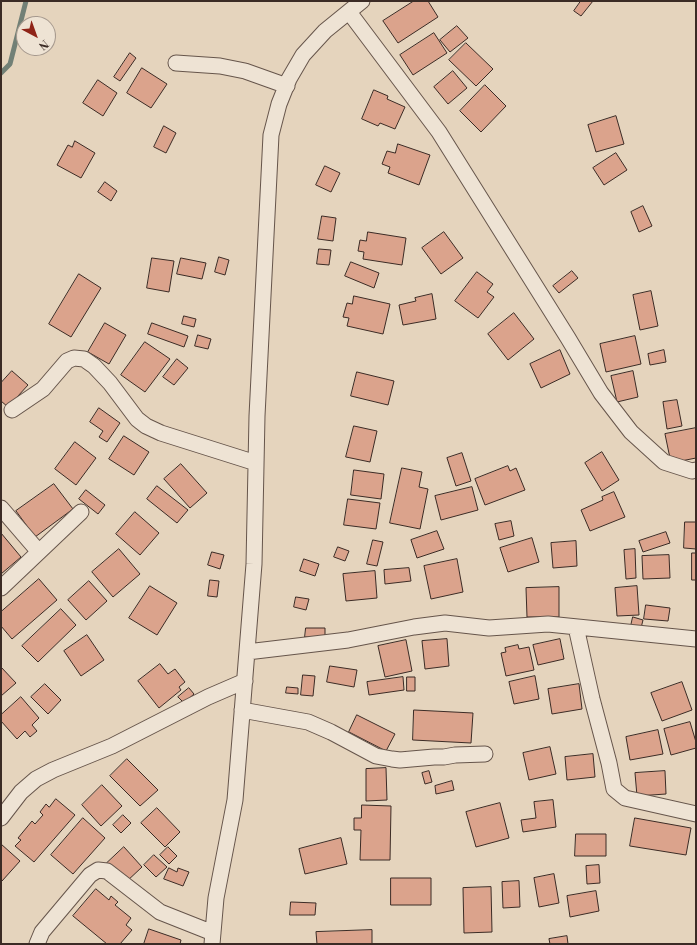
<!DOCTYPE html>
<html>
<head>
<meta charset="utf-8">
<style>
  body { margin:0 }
  #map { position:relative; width:697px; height:945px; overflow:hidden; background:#e5d4bd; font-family:"Libre Bodoni",serif }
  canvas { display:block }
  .frame { position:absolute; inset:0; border:2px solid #3b2b25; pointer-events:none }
  .north { position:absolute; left:16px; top:16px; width:40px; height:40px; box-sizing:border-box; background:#eee3d4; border:1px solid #a6998e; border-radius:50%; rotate:139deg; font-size:11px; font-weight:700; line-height:16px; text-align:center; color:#3b2b25 }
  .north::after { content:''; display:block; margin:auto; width:14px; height:18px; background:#8f2418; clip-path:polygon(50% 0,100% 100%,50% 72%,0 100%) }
</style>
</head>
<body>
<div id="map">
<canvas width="697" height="945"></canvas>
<div class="frame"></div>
<div class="north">N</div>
</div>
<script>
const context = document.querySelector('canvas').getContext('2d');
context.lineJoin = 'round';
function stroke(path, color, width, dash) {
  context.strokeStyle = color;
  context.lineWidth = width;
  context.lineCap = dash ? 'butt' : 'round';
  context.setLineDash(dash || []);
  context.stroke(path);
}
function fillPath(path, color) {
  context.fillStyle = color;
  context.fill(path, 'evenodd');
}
stroke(new Path2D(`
  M1 73 10 64 26 1`), '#728076', 5);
const building = new Path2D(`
  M414 1H428L438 17 398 43 383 21Z
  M581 1H593L581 16 574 11Z
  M457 26 468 38 450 52 440 40Z
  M434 33 447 53 413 75 400 55Z
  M466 43 493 69 476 86 449 60Z
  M130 53 136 58 120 81 114 77Z
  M142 68 167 84 151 108 127 93Z
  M453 71 467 88 448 104 434 87Z
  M98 80 117 93 103 116 83 103Z
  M485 85 506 106 481 132 460 111Z
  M374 90 388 96 387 99 405 107 395 129 380 123 378 126 362 119Z
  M616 116 624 144 596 152 588 125Z
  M164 126 176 133 166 153 154 147Z
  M75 141 95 153 81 178 57 165 68 145 72 147Z
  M398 144 430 155 419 185 388 173 390 167 382 164 387 151 395 153Z
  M616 153 627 170 604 185 593 168Z
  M325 166 340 173 331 192 316 185Z
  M105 182 117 191 111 201 98 192Z
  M643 206 652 226 639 232 631 212Z
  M322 216 336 218 333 241 318 239Z
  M368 232 406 238 402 265 363 259 364 252 358 251 360 240 366 241Z
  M444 232 463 258 441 274 422 248Z
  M319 249 331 250 329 265 317 264Z
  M219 257 229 260 225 275 215 272Z
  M152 258 174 261 169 292 147 288Z
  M181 258 206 263 202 279 177 274Z
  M351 262 379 273 374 288 345 276Z
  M572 271 578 278 559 293 553 286Z
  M477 272 493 284 487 292 494 297 478 318 455 301Z
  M79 274 101 288 71 337 49 324Z
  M651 291 658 326 640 330 633 295Z
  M432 294 436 319 403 325 399 305 416 301 415 298Z
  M354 296 390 304 383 334 347 326 349 318 343 317 347 303 352 304Z
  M514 313 534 339 508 360 488 334Z
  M184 316 196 319 194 327 182 324Z
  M105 323 126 335 109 364 88 352Z
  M152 323 188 336 184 347 148 334Z
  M198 335 211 339 208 349 195 346Z
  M635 336 641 364 606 372 600 344Z
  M145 342 170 359 145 392 121 375Z
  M560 350 570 374 541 388 530 364Z
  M664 350 666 362 650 365 648 354Z
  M177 359 188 368 174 385 163 377Z
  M12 371 28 385 8 407 1 401V383Z
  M633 371 638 397 617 402 611 376Z
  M357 372 394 381 388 405 351 396Z
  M677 400 682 426 667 429 663 402Z
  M99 408 120 423 107 442 99 437 103 431 90 422Z
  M354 426 377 431 370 462 346 457Z
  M696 428V458L671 463 665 434Z
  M124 436 149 452 134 475 109 459Z
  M75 442 96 458 76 485 55 469Z
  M602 452 619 480 602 491 585 463Z
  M462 453 471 481 456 486 447 458Z
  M181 464 207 493 190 508 164 479Z
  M508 466 510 471 516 468 525 490 485 505 475 479Z
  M402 468 422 472 419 487 428 489 420 529 390 523Z
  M354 470 384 474 381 499 351 495Z
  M54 484 73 509 35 537 16 511Z
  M157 486 188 510 177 523 147 499Z
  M472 487 478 510 441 520 435 496Z
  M86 490 105 505 98 514 79 499Z
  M614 492 625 517 590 531 581 510 603 500 602 497Z
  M348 499 380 503 376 529 344 525Z
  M135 512 159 533 140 555 116 534Z
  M511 521 514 536 499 540 495 524Z
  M685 522H696V549L684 548Z
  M437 531 444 549 417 558 411 540Z
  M666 532 670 543 643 552 639 541Z
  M1 533 21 557 1 574Z
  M532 538 539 562 508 572 500 548Z
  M373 540 383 542 377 566 367 564Z
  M576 541 577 566 553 568 551 543Z
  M338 547 349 551 345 561 334 557Z
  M119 549 140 574 113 597 92 572Z
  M635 549 636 578 626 579 624 550Z
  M212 552 224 555 220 569 208 565Z
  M692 553H696V580H692Z
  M669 555 670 578 643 579 642 556Z
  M304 559 319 564 315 576 300 571Z
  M457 559 463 592 431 599 424 566Z
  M409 568 411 581 385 584 384 570Z
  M375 571 377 598 346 601 343 574Z
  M39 579 57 600 12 639 1 626V612Z
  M210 580 219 581 217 597 208 596Z
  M89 581 107 601 86 620 68 600Z
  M150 586 177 603 157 635 129 618Z
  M637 586 639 615 617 616 615 588Z
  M559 587V617H527L526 588Z
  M296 597 309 599 306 610 294 607Z
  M646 605 670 608 668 621 644 619Z
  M61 609 76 625 38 662 22 646Z
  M633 617 643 620 641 628 631 626Z
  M306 628H325V638L305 637Z
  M87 635 104 660 81 676 64 651Z
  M447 639 449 666 425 669 422 641Z
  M560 639 564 659 538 665 533 645Z
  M406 640 412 671 385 677 378 646Z
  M518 645 519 649 529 647 534 670 506 676 501 653 506 652 505 648Z
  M160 664 168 674 175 669 185 682 179 687 181 690 159 708 138 681Z
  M330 666 357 670 354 687 327 682Z
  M1 667 16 683 1 696Z
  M303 675 315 676 313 696 301 695Z
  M535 676 539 699 514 704 509 682Z
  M403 677 404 690 369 695 367 682Z
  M407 677H415V691H407Z
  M682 682 692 710 662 721 651 693Z
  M45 684 61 700 48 714 31 697Z
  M579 684 582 709 552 714 548 689Z
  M287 687 298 688V694L286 693Z
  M189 688 194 694 184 703 178 697Z
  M21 697 39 718 32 725 37 731 30 737 25 731 17 739 1 721V715Z
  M414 710 473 713 471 743 413 740Z
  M357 715 395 734 386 751 349 732Z
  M690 722 696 742V748L671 755 664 729Z
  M658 730 663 754 630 760 626 737Z
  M550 747 556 774 529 780 523 753Z
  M593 754 595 777 567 780 565 757Z
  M127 759 158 790 140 806 110 776Z
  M386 768 387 800 366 801V769Z
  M429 771 432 782 425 784 422 773Z
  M665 771 666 794 637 796 635 773Z
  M452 781 454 790 436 794 435 786Z
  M102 785 122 806 101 826 82 805Z
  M56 799 75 815 34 862 15 846 21 840 18 838 32 821 35 824 43 815 40 812 46 804 49 807Z
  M553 800 556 827 523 832 521 820 536 818 534 802Z
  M500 803 509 838 476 847 466 812Z
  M362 805 391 806 390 860H360L361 830H354V818H361Z
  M157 808 180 832 165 847 141 823Z
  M123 815 131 823 121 833 113 825Z
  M83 818 105 838 73 874 51 855Z
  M635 818 691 828 686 855 630 846Z
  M576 834H606V856H575Z
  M341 838 347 864 305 874 299 849Z
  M1 844 20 861 2 881H1Z
  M124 847 142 867 125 883 107 863Z
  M168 847 177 856 169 864 160 855Z
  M154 855 167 867 156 877 144 865Z
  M599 865 600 883 587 884 586 866Z
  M169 868 177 872 178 868 189 872 183 886 164 879Z
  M554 874 559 903 539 907 534 878Z
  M391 878H431V905H391Z
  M519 881 520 907 503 908 502 882Z
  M491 887 492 932 464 933 463 888Z
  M96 889 109 900 111 896 118 902 115 905 131 918 126 925 132 930 120 944H107L73 916Z
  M596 891 599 911 570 917 567 896Z
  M291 902 316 903 315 915H290Z
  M149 929 181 940 180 944H144Z
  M372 930V944H317L316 932Z
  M567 936 568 944H550L549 939Z`);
fillPath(building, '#dba38c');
stroke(building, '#3b2b25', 1);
const minor = new Path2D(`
  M349 12 439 132 568 338 601 393 631 432 664 462 692 471 696 470
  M176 63 220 66 245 71 287 86
  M12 410 43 389 67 361 74 358 84 359 94 366 110 383 137 419 146 426 161 433 256 463
  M1 508 39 552
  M1 588 81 512
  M576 627 592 699 609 763 614 789 625 798 696 814
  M247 652 348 640 414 627 445 623 489 628 548 624 696 639
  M242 710 308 722 331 732 376 756 392 759 400 760 434 757H444L455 755 485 754
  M1 818 21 792 36 779 53 770 112 746 208 697 245 681
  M37 944 42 932 90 875 98 870 107 871 160 912 213 933
  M212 944 216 898 235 800 254 564 257 416 271 135 279 104 289 79 303 55 325 31 362 1`);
stroke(minor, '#66554b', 17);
stroke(minor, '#eee3d4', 15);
</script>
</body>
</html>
